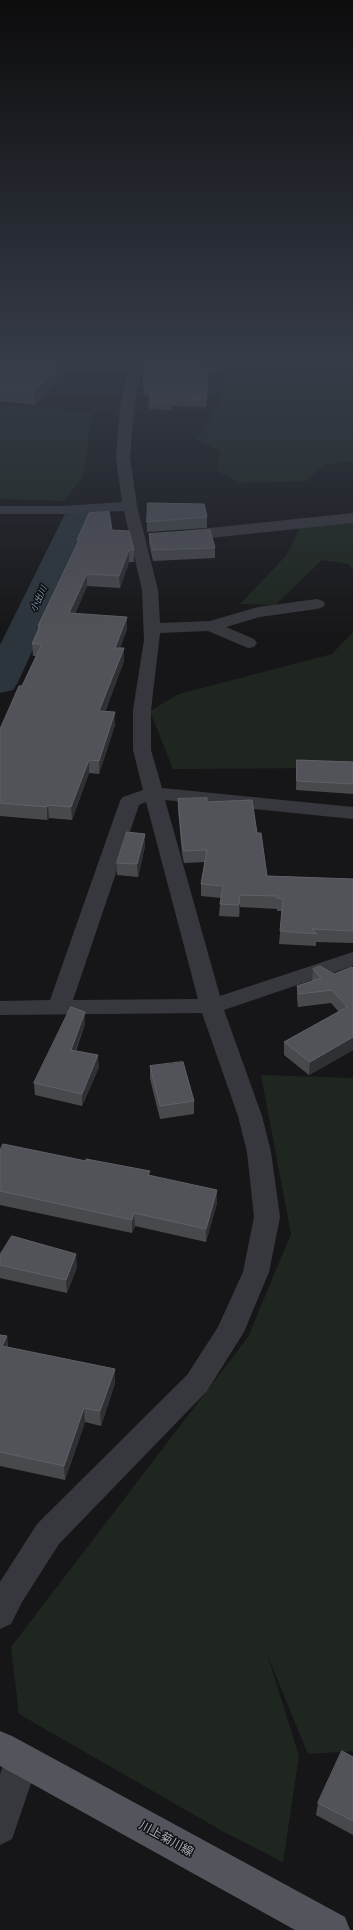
<!DOCTYPE html>
<html>
<head>
<meta charset="utf-8">
<style>
  body { margin:0 }
  canvas { display:block; background:#161618 }
</style>
</head>
<body>
<canvas width="353" height="1930"></canvas>
<script>
const context = document.querySelector('canvas').getContext('2d');
context.lineJoin = 'round';
function fillPath(path, color) {
  context.fillStyle = color;
  context.fill(path, 'evenodd');
}
function stroke(path, color, width, dash) {
  context.strokeStyle = color;
  context.lineWidth = width;
  context.lineCap = dash ? 'butt' : 'round';
  context.setLineDash(dash || []);
  context.stroke(path);
}
function write(font, color, halo, rows, align = 'center') {
  context.font = font + ' "Fira Sans Condensed","Noto Sans JP",sans-serif';
  context.lineWidth = 3;
  context.setLineDash([]);
  context.textBaseline = 'middle';
  context.strokeStyle = halo;
  context.fillStyle = color;
  for (const [text, x, y, turn = 0] of rows) {
    context.save();
    context.translate(x, y);
    context.rotate((+turn || 0) * Math.PI / 180);
    context.textAlign = isNaN(turn) ? turn : align;
    if (halo) context.strokeText(text, 0, 0);
    context.fillText(text, 0, 0);
    context.restore();
  }
}
fillPath(new Path2D(`
  M277 365H353V461L325 465 305 481 239 483 217 471 220 451 196 440 219 407 224 370Z
  M0 406 92 413 83 476 64 501 0 499Z
  M353 523V569L349 564 322 560 275 605 240 604 286 556 300 528Z
  M353 632V764L323 768 173 769 150 711 179 694 332 654Z
  M261 1075 353 1078V1751L308 1754 267 1654 299 1756 283 1862 224 1832 19 1714 11 1647 248 1337 291 1234Z`), '#1e261f');
fillPath(new Path2D(`
  M79 507 90 509 94 516 18 682 13 690 0 693V645L64 516 68 509Z`), '#2c353c');
fillPath(new Path2D(`
  M130 365H142L134 407 130 458 137 506 158 590 160 623 210 621 258 607 317 599 323 601 325 604 323 607 317 609 260 617 226 627 254 639 257 643 254 647 248 648 208 631 160 633 151 710V750L162 788 353 807V819L165 800 220 996 353 952V966L224 1010 262 1116 271 1152 280 1217 269 1272 244 1332 207 1391 59 1544 22 1602 11 1624 0 1629V1582L37 1524 187 1375 218 1327 243 1272 254 1217 247 1152 238 1116 202 1013 0 1015V1001L50 1000 120 801 123 797 143 790 133 750V710L144 640 142 590 124 511 63 514H0V506H63L122 502 116 458 120 407ZM146 802 198 999 73 1000 139 805Z
  M353 513V523L181 541 176 539 173 536 176 533 181 531Z
  M22 1743 34 1748 39 1760 12 1839 0 1845V1774L10 1748Z`), '#37383d');
fillPath(new Path2D(`
  M0 1731 12 1736 345 1917 350 1930H295L0 1766Z`), '#53555c');
fillPath(new Path2D(`
  M0 365H69V368L35 405 0 401Z
  M145 365H203L201 369 209 365 206 407 172 406V410L149 409V402L150 396 144 395Z
  M207 517V528L147 532V522Z
  M112 530 134 550V562H129L120 588 87 586 75 614 127 629 120 648 124 661 105 712 115 725 99 774 89 773 72 820 49 818 47 820 0 816V729L22 686 36 656H33L32 644 38 631V626L78 544 77 540Z
  M149 534 215 548V558L153 561 149 544Z
  M297 760 353 762V794L296 790Z
  M178 799 207 802 257 833 267 876 353 879V943L316 942V946L279 944 282 911H277V909L240 907 239 917 219 916 220 904 221 898 201 896V884L205 862 184 863 182 854 178 810Z
  M145 834V846L138 877 117 875V863Z
  M352 967 353 1050 309 1075 284 1055V1042L339 1012 331 1003 298 1007 297 999V986L312 981 313 969 334 974Z
  M85 1024 76 1051 99 1067 82 1106 35 1095 34 1083Z
  M150 1066 194 1101V1114L160 1119 150 1079Z
  M0 1151 150 1175 217 1203 206 1242 135 1226 132 1233 0 1205Z
  M0 1255 77 1267 67 1293 0 1278Z
  M0 1335 7 1336 8 1347 115 1383 101 1426 85 1422 65 1480 0 1466Z
  M353 1757V1835L316 1815 318 1803Z`), '#47494d');
fillPath(new Path2D(`
  M60 365H69V368L35 405 34 392Z
  M200 365H203L196 380V372Z
  M129 550V562L120 588 119 576Z
  M87 574V586L70 625 69 613Z
  M127 617V629L116 660 115 648Z
  M124 648V661L100 724 99 711Z
  M115 712V725L99 774V761Z
  M89 760V773L72 820 71 807Z
  M48 805 49 818 47 820V807Z
  M145 834V846L138 877 137 864Z
  M240 895V907L239 917V905Z
  M85 1012V1024L71 1062V1050Z
  M353 1037V1050L309 1075 310 1062Z
  M98 1055 99 1067 82 1106V1094Z
  M217 1190V1203L206 1242V1229Z
  M134 1213 135 1226 132 1233V1220Z
  M76 1254 77 1267 67 1293 66 1280Z
  M7 1336 8 1351 2 1346Z
  M115 1369V1383L101 1426 100 1411Z
  M84 1408 85 1422 65 1480 64 1466Z`), '#2f3033');
const building = new Path2D(`
  M0 365H60L34 392 0 388Z
  M145 365H200L196 372 209 365 206 400 172 398V402H149L152 388H144Z
  M148 503 204 504 207 517 147 522Z
  M109 512 112 530 129 531 134 550H129L119 576 87 574 69 613 127 617 115 648H124L99 711 115 712 99 761 89 760 71 807 48 805 47 807 0 803V729L19 686H22L42 644H32L40 626H38L79 540H77L89 513Z
  M210 530 215 548 153 550 149 534Z
  M297 760 353 762V784L297 781Z
  M207 798V802L252 800 257 833H261L267 876 353 879V931L312 929 317 934 280 931 283 899 277 898V896L240 895 239 905 220 904 223 886 201 884 207 850 184 851 182 842 178 799Z
  M127 832 145 834 137 864 117 863Z
  M320 966 334 974 352 967 353 968V1037L310 1062 284 1042 347 1007 332 990 299 994 297 986 321 978 313 969Z
  M71 1007 85 1012 71 1050 98 1055 82 1094 34 1083Z
  M183 1062 194 1101 160 1106 150 1066Z
  M3 1144 86 1161V1159L150 1171 148 1175 217 1190 206 1229 134 1213 132 1220 0 1191V1151Z
  M12 1236 76 1254 66 1280 0 1265V1255Z
  M0 1335 7 1336 2 1346 115 1369 100 1411 84 1408 64 1466 0 1452Z
  M342 1751 353 1757V1821L318 1803Z`);
fillPath(building, '#525359');
stroke(building, '#5f6168', 1);
const sky = context.createLinearGradient(0, 0, 0, 635);
sky.addColorStop(0, '#0c0c0d');
sky.addColorStop(0.57, '#363c48');
sky.addColorStop(1, '#363c4800');
context.fillStyle = sky;
context.fillRect(0, 0, 353, 635);
write('italic 9px', '#7f9bb3', '#111113', [
  ["小出川",39,599,-65]
]);
write('12px', '#a8adb8', '#111113', [
  ["川上菊川線",166,1839,29]
]);
</script>
</body>
</html>
